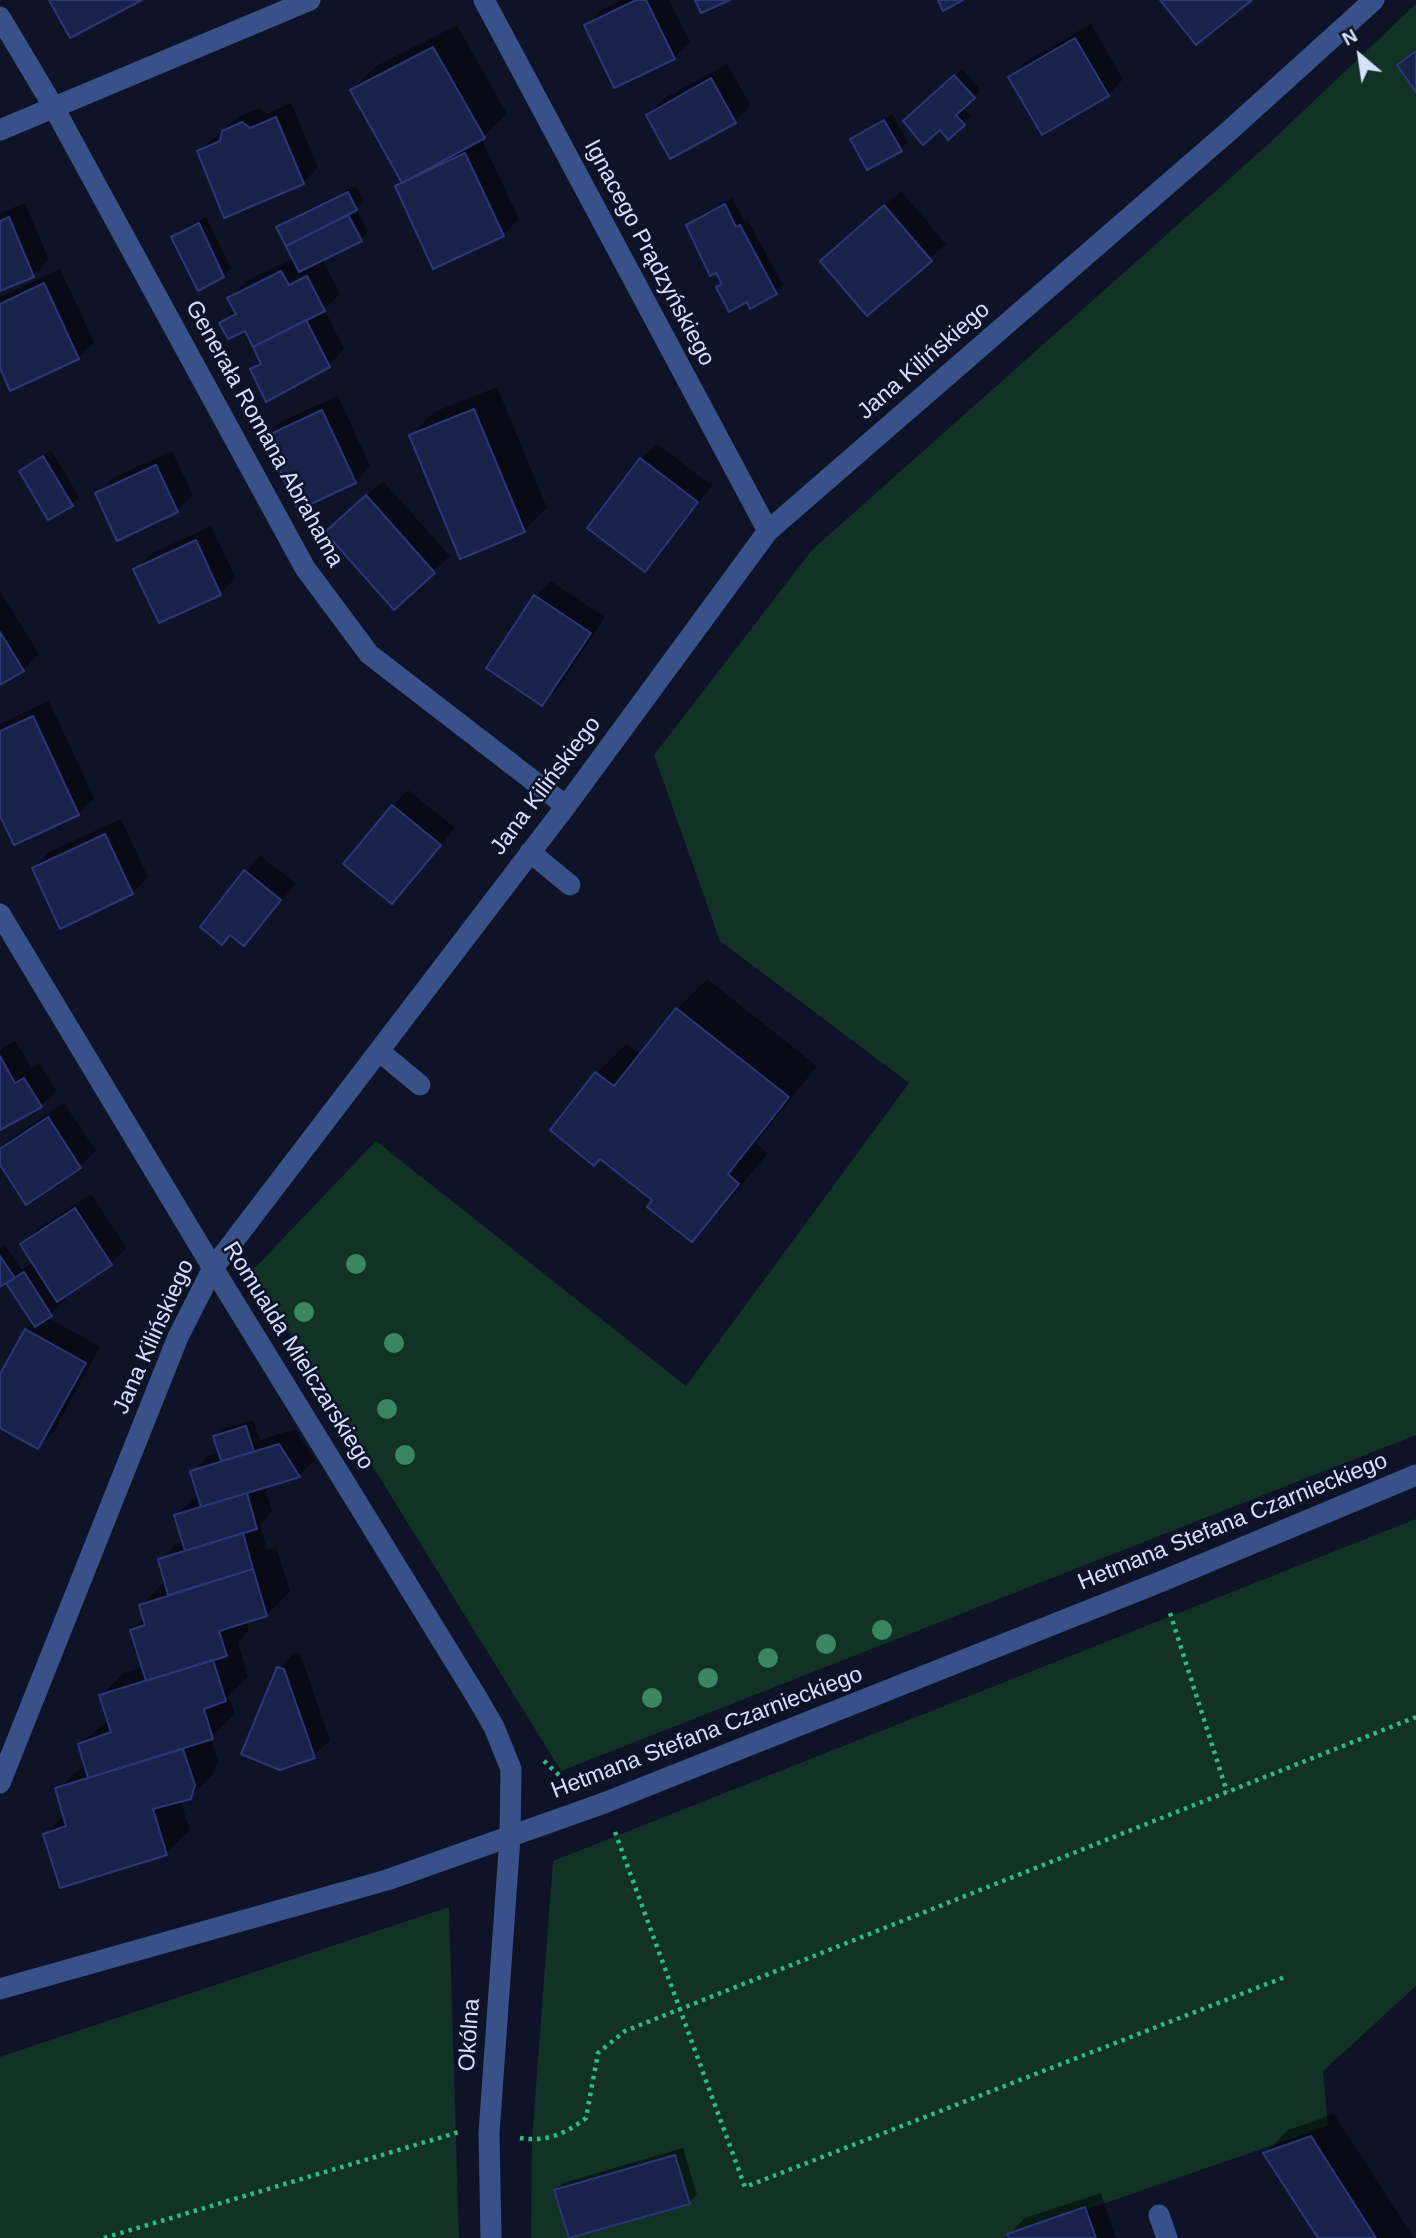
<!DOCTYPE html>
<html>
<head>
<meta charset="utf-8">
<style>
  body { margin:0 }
  #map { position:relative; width:1416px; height:2238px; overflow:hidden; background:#0f1328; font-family:Arial,sans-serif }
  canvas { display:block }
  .north { position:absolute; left:1325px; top:21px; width:70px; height:70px; -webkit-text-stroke:5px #0f1328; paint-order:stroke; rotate:331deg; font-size:19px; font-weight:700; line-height:28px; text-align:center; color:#d6e0ff }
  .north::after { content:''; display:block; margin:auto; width:24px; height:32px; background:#d6e0ff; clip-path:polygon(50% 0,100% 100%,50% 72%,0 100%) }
</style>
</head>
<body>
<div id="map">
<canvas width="1416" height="2238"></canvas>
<div class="north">N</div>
</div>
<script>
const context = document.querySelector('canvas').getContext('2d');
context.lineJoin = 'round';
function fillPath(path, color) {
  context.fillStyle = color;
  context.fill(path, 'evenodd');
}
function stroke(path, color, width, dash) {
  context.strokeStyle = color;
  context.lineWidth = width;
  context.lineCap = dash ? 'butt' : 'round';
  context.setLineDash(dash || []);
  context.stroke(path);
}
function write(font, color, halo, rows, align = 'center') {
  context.font = font + ' Arial,sans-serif';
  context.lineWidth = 5;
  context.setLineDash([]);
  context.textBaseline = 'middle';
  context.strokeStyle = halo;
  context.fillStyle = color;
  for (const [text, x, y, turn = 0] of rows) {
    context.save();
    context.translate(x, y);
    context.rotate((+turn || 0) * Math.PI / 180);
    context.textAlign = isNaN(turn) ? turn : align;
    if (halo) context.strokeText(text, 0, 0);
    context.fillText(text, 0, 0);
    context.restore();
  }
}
fillPath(new Path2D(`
  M1416 4V1435L561 1771 252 1271 376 1141 686 1386 909 1083 720 941 654 755 812 550 1263 149Z
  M1416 1519V1986L1323 2071 1328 2126 1004 2238H531L532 2140 553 1861Z
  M449 1907 459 2238H0V2057Z`), '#123226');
fillPath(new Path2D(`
  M622 0H669L690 42 674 58 586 26 601 10Z
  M1091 24 1123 79 1108 95 1011 78 1026 62Z
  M457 25 507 114 481 138 519 219 503 235 397 186 403 180 352 90 375 67Z
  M727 64 751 106 735 121 648 115 663 99Z
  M962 69 981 90 962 107 971 116 963 124 940 128 912 114Z
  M291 103 318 167 303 183 199 151 240 116 259 108 267 114Z
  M892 114 908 142 900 150 852 139Z
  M356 186 364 201 356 208 368 232 362 238 346 206 343 208 359 239 322 259 340 294 324 309 344 349 329 365 252 369 262 360 245 328 222 323 235 309 230 298 245 282 294 258 279 228 286 220Z
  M901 191 946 244 868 313 838 246Z
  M732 198 744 220 747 219 783 285 776 292 747 300 718 287 723 282 688 225 695 218Z
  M25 203 49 260 33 276 0 289V213Z
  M206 217 231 268 223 276 173 237 181 230Z
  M60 269 94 342 78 358 0 364V297Z
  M497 387 547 508 524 531 411 436 434 412Z
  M338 396 370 466 355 482 266 437 282 421Z
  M657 444 712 486 645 569 641 459Z
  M51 450 79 497 72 504 21 471Z
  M172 451 193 495 177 510 118 539 98 494 113 478Z
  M383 481 450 556 394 607 343 517Z
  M211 526 236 578 220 593 136 569 151 554Z
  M551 581 605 617 558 688 542 704 536 596Z
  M0 591 39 654 23 670 0 683Z
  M49 701 94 798 78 814 0 812V724Z
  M408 790 455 828 392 901 393 806Z
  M121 819 148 877 132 893 34 868 49 852Z
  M261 856 296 884 244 944 231 933 246 872Z
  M707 979 817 1066 756 1143 768 1153 722 1209 692 1239 654 1200 596 1074 626 1044 641 1054 677 1009Z
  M15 1041 32 1068 40 1064 56 1090 41 1106 0 1128V1050Z
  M64 1103 96 1151 80 1166 27 1202 0 1162V1149L11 1138Z
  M91 1194 127 1248 111 1263 64 1295 66 1299 47 1317 100 1347 54 1431 38 1447 0 1426V1378L26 1330 33 1322 6 1281 0 1285V1248L5 1245 22 1270 33 1262 22 1245 37 1229Z
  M253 1420 260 1440 295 1429 315 1460 299 1476 265 1486 272 1512 260 1524 267 1550 276 1547 290 1591 267 1615 246 1621 249 1631 238 1642 248 1677 229 1696 235 1714 210 1738 218 1761 213 1774 190 1797 180 1800 190 1830 166 1853 61 1886 45 1834 65 1814 57 1789 86 1764 80 1744 109 1719 101 1696 124 1673 143 1667 132 1630 145 1617 141 1605 165 1582 160 1560 176 1544 184 1542 176 1516 191 1500 200 1498 192 1472 208 1456 220 1452 215 1436 223 1429Z
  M295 1652 300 1654 330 1740 314 1756 280 1768 279 1668Z
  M1334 2114 1414 2238H1320L1265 2153 1288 2130Z
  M683 2148 697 2195 689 2202 556 2190 563 2183Z
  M1101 2193 1116 2238H1010L1009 2234 1025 2218Z`), '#0007');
const building = new Path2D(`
  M49 0H142L70 38Z
  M636 0H646L675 59 614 88 584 25Z
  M695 0H730L701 13Z
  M938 0H963L943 11Z
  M1160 0H1252L1196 45Z
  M1075 38 1109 96 1042 135 1008 77Z
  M433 47 485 138 402 183 350 90Z
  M1416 51V92L1397 65Z
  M954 75 975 98 956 115 965 125 948 140 940 130 923 145 903 121Z
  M711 78 736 123 670 159 646 115Z
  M276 117 304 184 224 218 197 151 220 141 222 131 242 122 250 128Z
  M884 120 902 151 867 170 850 139Z
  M465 153 504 236 433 269 395 186Z
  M348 192 357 210 286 246 276 227Z
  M725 204 736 227 740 225 777 294 750 309 747 302 729 312 716 287 722 284 716 273 710 276 686 225Z
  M884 205 932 261 867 316 820 261Z
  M348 215 362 241 299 272 286 246Z
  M9 217 34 277 0 291V221Z
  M199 223 224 277 198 291 171 237Z
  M281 271 289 285 307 276 325 311 253 347 245 331 228 339 219 323 236 314 227 298Z
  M44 283 79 359 10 391 0 368V304Z
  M306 320 330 367 266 402 250 369 261 364 253 347Z
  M474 409 525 532 460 559 409 435Z
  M322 410 356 483 298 510 264 437Z
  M43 456 73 506 48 520 19 471Z
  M640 458 698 502 645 572 587 528Z
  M156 465 178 512 117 541 95 493Z
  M366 495 435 573 394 610 325 532Z
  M196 540 221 595 159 623 133 569Z
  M534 595 591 633 542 706 486 668Z
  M0 632 24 671 0 685Z
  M33 716 79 815 14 845 0 816V731Z
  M392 805 441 845 392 904 343 864Z
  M105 834 133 894 60 929 32 868Z
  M244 870 281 900 244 946 230 935 222 945 200 927Z
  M676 1008 789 1097 728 1174 739 1184 692 1242 647 1207 652 1200 600 1159 594 1166 550 1130 595 1072 614 1086Z
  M0 1056 15 1083 24 1078 42 1107 0 1130Z
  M48 1117 81 1168 26 1205 0 1165V1149Z
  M75 1208 112 1265 57 1302 20 1244Z
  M0 1256 15 1278 0 1287Z
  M24 1272 52 1316 35 1327 6 1283Z
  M25 1329 86 1363 38 1449 0 1428V1374Z
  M246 1426 254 1452 221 1461 213 1436Z
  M279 1444 300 1477 201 1507 190 1471Z
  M247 1493 257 1529 185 1551 174 1515Z
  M243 1533 253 1569 168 1595 158 1559Z
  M253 1569 267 1616 219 1631 227 1656 146 1681 130 1630 145 1625 139 1605Z
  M213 1660 226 1701 204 1709 213 1739 88 1778 78 1744 111 1732 99 1695Z
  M277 1667 284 1669 315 1758 280 1770 241 1754Z
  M183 1749 195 1785 191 1799 153 1809 167 1855 60 1888 43 1834 66 1826 55 1788Z
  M1311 2136 1376 2238H1318L1263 2153Z
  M675 2155 690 2204 569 2238 554 2190Z
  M1085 2207 1096 2238H1009L1007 2234Z`);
fillPath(building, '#1a214a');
stroke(building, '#2b3777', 2);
stroke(new Path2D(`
  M1170 1613 1227 1792
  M544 1761 562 1778 560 1786
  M615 1832 745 2187 1285 1977
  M520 2138C547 2142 565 2134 586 2118L598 2053 625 2031 1416 1717
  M104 2238 459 2132`), '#2bbe81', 4.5, [3.5, 5]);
stroke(new Path2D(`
  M484 0 768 531
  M0 17 53 106 305 568 369 654 566 806
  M0 130 310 0
  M530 852 570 885
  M0 914 213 1268 476 1696 494 1727 511 1769 510 1837 489 2133 491 2238
  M379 1051 420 1085
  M0 1783 178 1337 213 1268 566 806 768 531 1229 131 1374 0
  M0 1989 387 1880 604 1803 1160 1582 1416 1475
  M1159 2215 1167 2238`), '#385289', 21);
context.fillStyle = '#3a8663';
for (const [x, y] of [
  [356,1264],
  [304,1312],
  [394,1343],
  [387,1409],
  [405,1455],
  [882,1630],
  [826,1644],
  [768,1658],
  [708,1678],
  [652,1698]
]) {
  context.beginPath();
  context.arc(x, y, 10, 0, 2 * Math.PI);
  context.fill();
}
write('23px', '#d6e0ff', '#0f1328', [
  ["Ignacego Prądzyńskiego",649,253,62],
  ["Jana Kilińskiego",924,361,-41],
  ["Generała Romana Abrahama",264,434,61],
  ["Jana Kilińskiego",546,786,-53],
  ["Jana Kilińskiego",154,1337,-66],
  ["Romualda Mielczarskiego",298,1356,58],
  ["Hetmana Stefana Czarnieckiego",1233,1522,-22],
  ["Hetmana Stefana Czarnieckiego",707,1733,-21],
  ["Okólna",470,2035,-86]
]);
</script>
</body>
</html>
